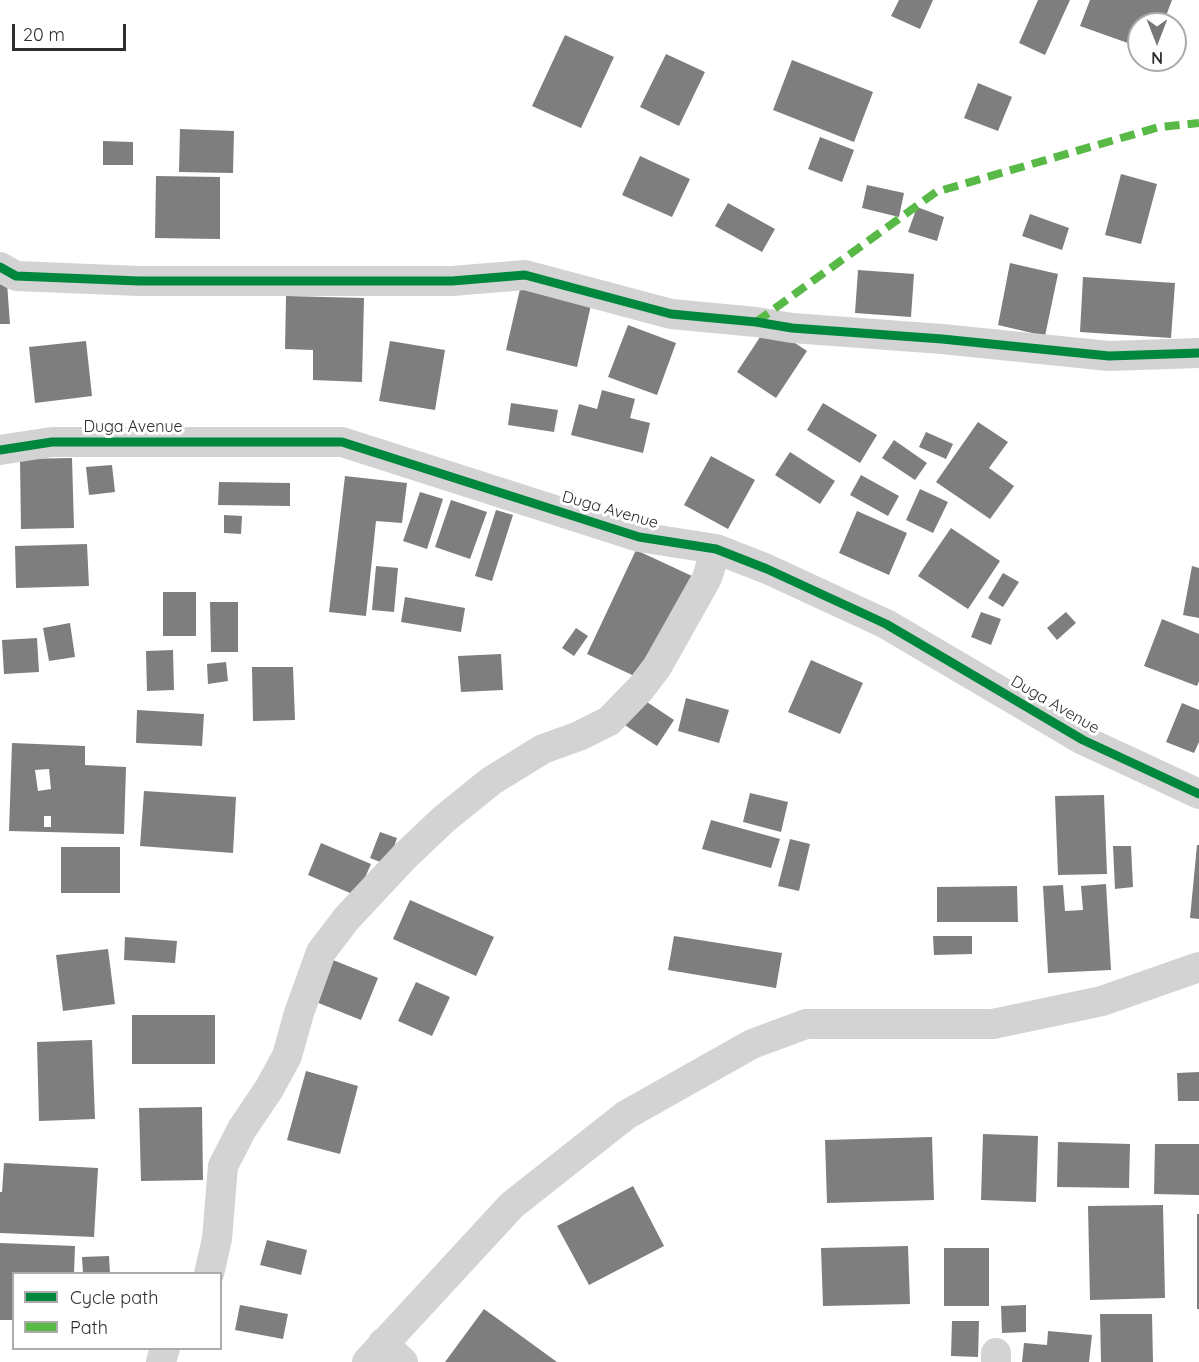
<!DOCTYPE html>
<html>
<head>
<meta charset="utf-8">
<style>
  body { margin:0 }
  #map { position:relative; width:1199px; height:1362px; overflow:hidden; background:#fff; font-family:Quicksand,sans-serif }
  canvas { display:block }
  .legend { position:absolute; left:12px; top:1272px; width:210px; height:78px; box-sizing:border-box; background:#fff; border:2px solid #ababab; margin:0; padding:8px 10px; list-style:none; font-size:18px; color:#2e2e2e }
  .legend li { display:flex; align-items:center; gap:12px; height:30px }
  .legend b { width:30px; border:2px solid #ababab }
  .north { position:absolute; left:1127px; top:12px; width:60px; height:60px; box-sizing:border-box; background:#fff; border:2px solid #ababab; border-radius:50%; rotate:180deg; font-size:16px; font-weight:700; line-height:24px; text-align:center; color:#2e2e2e }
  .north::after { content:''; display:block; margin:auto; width:21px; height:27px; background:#777; clip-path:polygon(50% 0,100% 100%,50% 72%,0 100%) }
  .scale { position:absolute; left:12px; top:24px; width:114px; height:27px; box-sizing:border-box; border:3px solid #2e2e2e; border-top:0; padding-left:8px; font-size:18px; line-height:21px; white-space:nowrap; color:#2e2e2e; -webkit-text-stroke:4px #fff; paint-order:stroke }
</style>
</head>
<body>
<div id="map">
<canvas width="1199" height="1362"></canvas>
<ul class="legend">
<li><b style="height:8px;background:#00873e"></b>Cycle path</li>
<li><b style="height:8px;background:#58b947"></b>Path</li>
</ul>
<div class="north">N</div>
<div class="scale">20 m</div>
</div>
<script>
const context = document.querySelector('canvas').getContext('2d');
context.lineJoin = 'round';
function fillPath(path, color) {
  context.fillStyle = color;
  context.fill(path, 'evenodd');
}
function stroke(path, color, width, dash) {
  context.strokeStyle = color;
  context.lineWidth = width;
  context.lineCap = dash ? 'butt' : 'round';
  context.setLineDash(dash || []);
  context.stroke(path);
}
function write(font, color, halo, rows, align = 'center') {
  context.font = font + ' Quicksand,sans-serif';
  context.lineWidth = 6;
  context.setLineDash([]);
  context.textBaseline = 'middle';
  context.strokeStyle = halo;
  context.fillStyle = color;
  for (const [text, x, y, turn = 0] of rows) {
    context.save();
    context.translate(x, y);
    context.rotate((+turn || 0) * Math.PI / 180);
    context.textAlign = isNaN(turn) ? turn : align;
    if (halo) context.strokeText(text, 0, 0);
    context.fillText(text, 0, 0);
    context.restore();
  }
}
fillPath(new Path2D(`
  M899 0H933L920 29 891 16Z
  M1038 0H1070L1045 55 1019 43Z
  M1090 0H1172L1163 24H1139V47L1080 26Z
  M565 35 614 57 581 128 532 106Z
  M666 54 705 72 679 126 640 107Z
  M792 60 873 92 854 142 773 110Z
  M978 83 1012 97 998 131 964 118Z
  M180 129 234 131 233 173 179 172Z
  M820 137 854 150 842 182 808 169Z
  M103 141 133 142V165H103Z
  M640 156 690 179 672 217 622 195Z
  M1121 174 1157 184 1141 244 1105 235Z
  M156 176 220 177V239L155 238Z
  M867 185 904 193 899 217 862 208Z
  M728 203 775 229 762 252 715 226Z
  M917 207 944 217 937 241 908 232Z
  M1030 214 1069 228 1062 250 1022 236Z
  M1010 263 1058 274 1045 336 998 325Z
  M858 270 914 274 911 317 855 313Z
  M1083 277 1175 283 1171 338 1080 332Z
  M7 283 10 324H0V284Z
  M520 289 591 305 577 367 506 350Z
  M286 296 364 298 362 382 313 380V350L285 349Z
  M628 325 676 343 657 395 608 377Z
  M768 325 807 351 776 398 737 372Z
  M86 341 92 396 35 403 29 347Z
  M390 341 445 350 435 410 379 401Z
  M602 390 635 399 630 418 650 423 643 453 571 435 579 404 597 409Z
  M511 403 558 410 554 432 508 425Z
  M823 403 877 435 860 463 807 430Z
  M978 422 1008 442 989 468 1014 486 990 519 936 482Z
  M926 432 953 444 946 459 919 447Z
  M894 440 927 463 915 480 882 458Z
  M790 452 835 481 820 504 775 475Z
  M711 456 755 480 728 529 684 505Z
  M72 458 74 528 21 529 20 459Z
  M112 465 115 492 89 495 86 467Z
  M861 475 899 496 888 516 850 495Z
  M345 476 407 483 402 523 376 521 366 616 329 612Z
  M219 482 290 483V506L218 505Z
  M920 489 948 502 933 533 906 520Z
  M420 492 443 499 427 549 403 541Z
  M451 500 487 512 470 559 435 547Z
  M496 510 513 515 492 581 475 576Z
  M857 511 907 533 889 575 839 553Z
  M224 515 242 516 241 534 224 533Z
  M951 528 1000 561 968 609 918 576Z
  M87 544 89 586 16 588 15 546Z
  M636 550 692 576 643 680 587 654Z
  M376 566 398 568 394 612 372 610Z
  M1192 566 1199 568V618L1183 615Z
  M1003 573 1019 582 1003 607 988 598Z
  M163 592H196V636H163Z
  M405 597 465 608 461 632 401 622Z
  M210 602H238V652H211Z
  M981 612 1001 619 991 645 971 637Z
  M1066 612 1076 623 1057 640 1047 628Z
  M1162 619 1199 634V681L1197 686 1144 666Z
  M70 623 75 657 49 661 43 628Z
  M576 628 588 636 574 656 562 648Z
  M37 638 39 672 4 674 2 640Z
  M173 650 174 690 147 691 146 651Z
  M501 654 503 690 461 692 458 656Z
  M811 660 863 683 840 734 788 712Z
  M226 662 228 681 208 684 207 664Z
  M252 667H293L295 720 253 721Z
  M638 696 674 720 657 746 620 722Z
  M686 698 729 710 719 743 678 731Z
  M1182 703 1199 710V742L1194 753 1166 742Z
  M137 710 204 714 202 746 136 743Z
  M12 743 85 746V765L126 767 124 834 9 831ZM49 769 51 789 38 791 35 770ZM44 816H51V827H44Z
  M144 791 236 797 233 853 140 846Z
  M750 793 788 802 781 832 743 822Z
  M1104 795 1107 874 1058 875 1055 796Z
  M711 820 780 839 771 868 702 849Z
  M380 832 397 838 388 865 370 858Z
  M790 839 810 844 799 891 778 886Z
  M321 843 371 864 357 896 308 875Z
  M1197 845H1199V919L1190 918Z
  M1113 846H1131L1133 887 1115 889Z
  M61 847H120V893H61Z
  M1106 884 1111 970 1048 973 1043 886 1063 885 1065 911 1083 910 1081 886Z
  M1017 886 1018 922H937V887Z
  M410 900 494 937 476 976 393 939Z
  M674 936 782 953 776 988 668 970Z
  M933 936H972V954L934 955Z
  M125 937 177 941 175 963 124 960Z
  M108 949 115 1004 63 1011 56 955Z
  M323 956 378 978 361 1020 306 998Z
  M416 982 450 997 432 1036 398 1021Z
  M132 1015H215V1064H132Z
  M92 1040 95 1119 39 1121 37 1042Z
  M306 1071 358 1086 340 1154 287 1140Z
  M1199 1072V1101H1178L1177 1073Z
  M202 1107 203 1180 141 1181 139 1108Z
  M983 1134 1038 1136 1036 1202 981 1200Z
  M932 1137 934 1200 827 1203 825 1140Z
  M1058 1142 1130 1144 1129 1188 1057 1187Z
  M1155 1144H1199V1195L1154 1194Z
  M4 1163 98 1168 94 1237 0 1233V1192H2Z
  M633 1186 664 1246 589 1285 557 1226Z
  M1163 1205 1165 1298 1090 1300 1088 1206Z
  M1197 1214H1199V1309H1197Z
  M267 1240 307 1250 301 1275 260 1265Z
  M0 1243 75 1246 74 1274H14V1320H0Z
  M908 1246 910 1304 823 1306 821 1248Z
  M944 1248H989V1306H944Z
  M109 1256 110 1274H83L82 1257Z
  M240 1305 288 1314 283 1339 235 1330Z
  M1026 1305V1332L1002 1333 1001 1306Z
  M484 1309 557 1362H445Z
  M1100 1314H1152L1153 1362H1101Z
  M952 1321H979L978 1357 951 1356Z
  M1048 1331 1092 1335 1089 1362H1022L1024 1343 1047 1345Z`), '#7e7e7e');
stroke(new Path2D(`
  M0 267 16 276 139 281H452L525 275 671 314 756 322 792 328 942 339 1109 356 1199 353
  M0 450 52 442H342L639 537 716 549 767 569 886 624 1083 740 1199 794
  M209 1274 217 1239 223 1166 242 1129 269 1089 287 1056 299 1013 321 952 347 918 405 856 444 819 491 781 543 749 579 736 609 721 641 688 657 667 707 578 716 549
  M383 1343 403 1362
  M161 1362 165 1348
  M367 1362 512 1205 626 1115 752 1044 806 1024H993L1102 1001 1199 967
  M996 1362V1353`), '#d3d3d3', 30);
stroke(new Path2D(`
  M756 322 936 192 1159 127 1199 123`), '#58b947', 8, [15, 8]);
stroke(new Path2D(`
  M0 267 16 276 139 281H452L525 275 671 314 756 322 792 328 942 339 1109 356 1199 353
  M0 450 52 442H342L639 537 716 549 767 569 886 624 1083 740 1199 794`), '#00873e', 9);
write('16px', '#2e2e2e', '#fff', [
  ["Duga Avenue",133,427],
  ["Duga Avenue",610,510,16],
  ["Duga Avenue",1055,705,30]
]);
</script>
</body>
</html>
